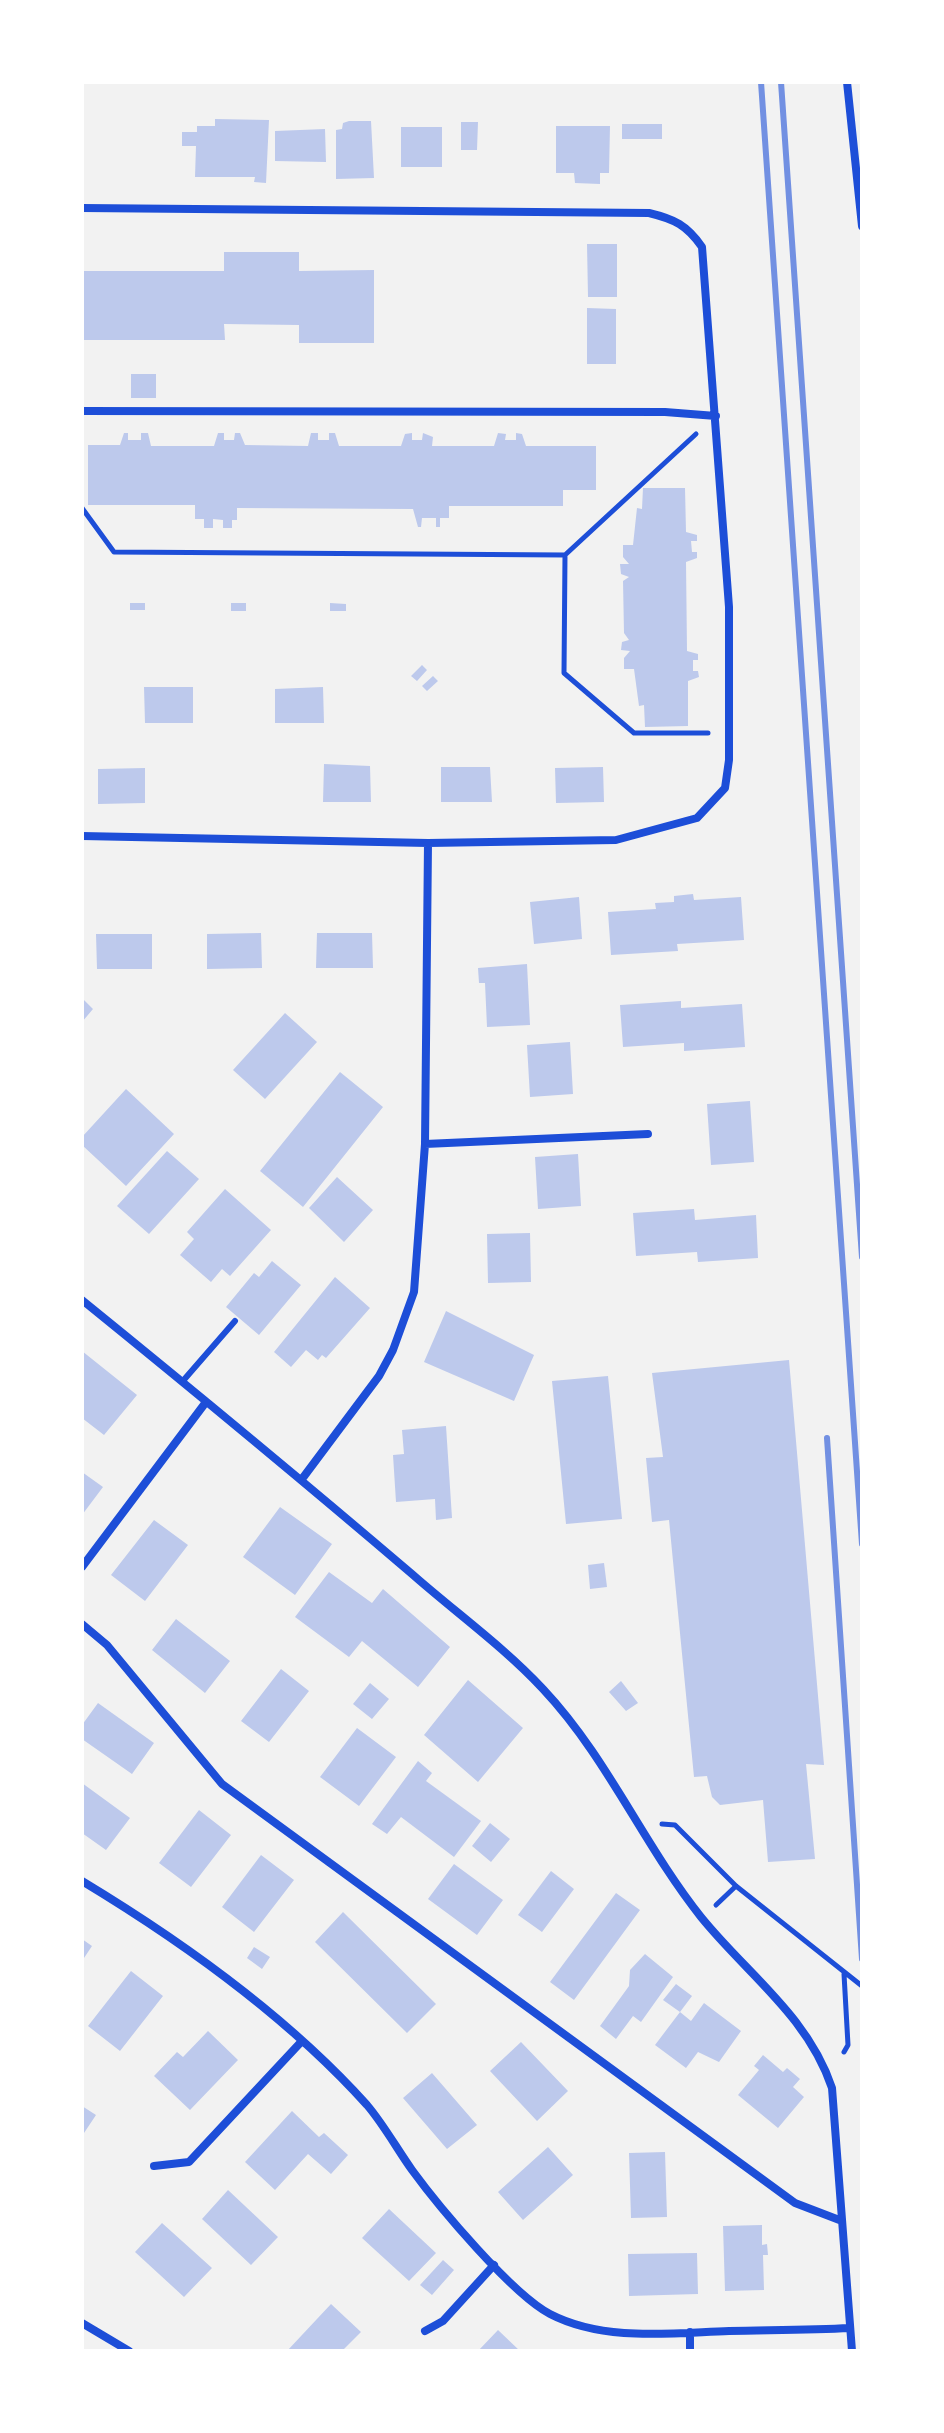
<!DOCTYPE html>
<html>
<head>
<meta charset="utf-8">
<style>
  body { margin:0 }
  #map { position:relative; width:944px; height:2433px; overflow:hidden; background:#f2f2f2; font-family:Cabin,sans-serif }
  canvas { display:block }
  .frame { position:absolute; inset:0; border:84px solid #fff; pointer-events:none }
</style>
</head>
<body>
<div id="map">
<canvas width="944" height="2433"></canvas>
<div class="frame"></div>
</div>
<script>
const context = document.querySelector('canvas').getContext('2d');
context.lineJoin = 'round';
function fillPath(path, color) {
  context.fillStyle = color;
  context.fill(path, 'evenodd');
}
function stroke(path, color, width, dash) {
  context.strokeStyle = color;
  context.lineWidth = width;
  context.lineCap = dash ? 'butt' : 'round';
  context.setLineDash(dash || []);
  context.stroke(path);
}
fillPath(new Path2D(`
  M215 119 269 120 266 183 254 182 255 177H195L196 146H182V132H197V126H215Z
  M371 121 374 178 336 179V130L342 129 343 123 349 121Z
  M461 122H478L477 150H461Z
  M622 124H662V139H622Z
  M556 126H610L609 173H600V184L575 183 574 173H556Z
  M401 127H442V167H401Z
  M325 129 326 162 275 161V131Z
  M587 244H617V297H588Z
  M224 252H299V271L374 270V343H299V325L224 324 225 340H82V271H224Z
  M587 308 616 309V364H587Z
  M131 374H156V398H131Z
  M124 433H128V440H141V433H148L151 446H214L218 433H224V440H234L235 433H240L245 445 308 446 311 433H318V440H329V433H335L339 446H401L405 434 412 433V440H422L423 433 433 437 432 446H494L498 433 506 434 505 440H516V433L522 434 526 446H596V490H563V506H449V518H440V527H436V518H422L421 527H418L413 509 237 508V520H232V528H223V520L213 519V528H204V519H195V505H88V445H120Z
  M643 488H685L686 532 697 535V541H691L692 552H697V558L686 562 687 651 698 654V660H693V671H698L699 677 688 681V726L645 727 644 705 639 706 634 669H624V658L630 651 621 650 622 642 629 640 624 633 623 581 629 577 621 574 620 564H629L623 557V545H633L637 508 642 509Z
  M130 603H145V610H130Z
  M231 603H246V611H231Z
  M330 603 346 604V611H330Z
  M422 665 427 670 417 681 411 676Z
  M433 676 438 681 427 691 422 686Z
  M144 687H193V723H145Z
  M323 687 324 723H275V689Z
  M324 764 370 766 371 802H323Z
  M441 767H490L492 802H441Z
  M603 767 604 802 556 803 555 768Z
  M145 768V803L98 804V769Z
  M693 894 694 900 741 897 744 940 677 944 678 951 611 955 608 912 656 909 655 903 674 902V896Z
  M579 897 582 939 534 944 530 902Z
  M261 933 262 968 207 969V934Z
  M317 933H372L373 968H316Z
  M96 934H152V969H97Z
  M527 964 530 1025 487 1027 485 983H479L478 968Z
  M82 998 93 1009 82 1022Z
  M681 1001V1008L742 1004 745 1047 684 1051V1043L623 1047 620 1005Z
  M285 1013 317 1042 265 1099 233 1070Z
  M570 1042 573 1094 530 1097 527 1045Z
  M340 1072 383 1107 303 1207 260 1171Z
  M126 1089 174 1134 126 1186 82 1145V1137Z
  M750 1101 754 1162 711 1165 707 1104Z
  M167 1151 199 1179 149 1234 117 1206Z
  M578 1154 581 1206 538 1209 535 1157Z
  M337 1177 373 1210 344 1242 309 1208Z
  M225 1189 271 1230 230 1276 222 1269 211 1282 180 1255 194 1239 187 1232Z
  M694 1209 695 1220 756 1215 758 1258 698 1262 697 1252 636 1256 633 1213Z
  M530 1233 531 1282 488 1283 487 1234Z
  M272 1261 301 1285 259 1335 226 1307 254 1273 259 1277Z
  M335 1277 370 1308 326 1358 322 1355 318 1360 306 1350 291 1367 274 1352Z
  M446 1311 534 1355 514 1401 424 1362Z
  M82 1351 137 1395 104 1435 82 1418Z
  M789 1360 824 1765 806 1764 815 1859 768 1862 763 1800 720 1805 712 1797 707 1776 694 1777 669 1520 652 1522 646 1458 663 1457 652 1373Z
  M608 1376 622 1519 566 1524 552 1381Z
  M446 1426 452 1518 436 1520 435 1499 396 1502 393 1455 404 1454 402 1430Z
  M82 1472 103 1487 82 1515Z
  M280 1507 332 1544 295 1595 243 1557Z
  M154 1520 188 1545 145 1601 111 1575Z
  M604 1563 607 1587 590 1589 588 1565Z
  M329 1572 372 1603 383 1589 450 1647 418 1687 362 1641 349 1657 295 1617Z
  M176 1619 230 1661 205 1693 152 1650Z
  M281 1669 309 1691 269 1742 241 1721Z
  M468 1680 523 1728 478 1782 424 1735Z
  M621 1681 638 1703 626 1711 609 1692Z
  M370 1683 389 1699 372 1719 353 1704Z
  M98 1703 154 1743 132 1774 82 1739V1725Z
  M357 1728 396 1757 359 1806 320 1777Z
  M418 1761 432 1773 426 1781 481 1821 454 1857 401 1817 387 1834 372 1824Z
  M82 1783 130 1818 106 1850 82 1833Z
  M199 1810 231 1835 191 1887 159 1863Z
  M490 1823 510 1839 491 1862 472 1846Z
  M261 1855 294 1880 254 1932 222 1907Z
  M454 1864 503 1900 477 1935 428 1899Z
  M551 1871 574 1889 542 1932 518 1915Z
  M616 1893 640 1910 574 2000 550 1982Z
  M343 1912 436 2004 407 2033 315 1942Z
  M82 1939 92 1946 82 1961Z
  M254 1947 270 1957 262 1969 247 1958Z
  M645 1954 673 1977 641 2022 633 2016 616 2039 600 2026 629 1986 630 1970Z
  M131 1971 163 1996 120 2051 88 2026Z
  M676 1984 692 1996 680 2012 691 2021 704 2003 741 2031 719 2062 698 2052 686 2068 655 2045 680 2012 663 2000Z
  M208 2031 238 2060 190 2110 154 2076 177 2052 183 2057Z
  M521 2042 568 2091 537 2121 490 2071Z
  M763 2055 783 2072 787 2068 800 2079 793 2087 804 2097 778 2128 738 2095 759 2070 754 2066Z
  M432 2073 477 2125 447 2149 403 2098Z
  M82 2106 96 2115 82 2136Z
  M292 2111 319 2137 324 2133 348 2155 331 2174 308 2154 275 2190 245 2162Z
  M548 2147 573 2175 523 2220 498 2192Z
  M665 2152 667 2217 631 2218 629 2153Z
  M228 2190 278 2237 251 2265 202 2219Z
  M389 2209 436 2253 409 2281 362 2238Z
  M162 2223 212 2268 184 2297 135 2252Z
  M762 2225V2245L767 2244 768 2255H763L764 2290 725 2291 723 2226Z
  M697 2253 698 2294 629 2296 628 2254Z
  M443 2260 454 2270 432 2295 420 2285Z
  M331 2304 361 2332 342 2351H287Z
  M498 2330 520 2351H478Z`), '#bdc9ec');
stroke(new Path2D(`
  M82 508 114 552 565 555 564 673 634 733H708
  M565 555 696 434
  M662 1824 675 1825 736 1886 862 1986
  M716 1905 736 1886
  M844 1974 848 2045 844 2052`), '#1d4ed8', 5);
stroke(new Path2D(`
  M182 1382 235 1321`), '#1d4ed8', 6);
stroke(new Path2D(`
  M847 82 862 226
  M82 208 649 213C674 219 687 225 702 247L729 607V760L725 788 697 818 616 840 428 843 82 836
  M82 411 665 412 716 416
  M425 1144 648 1134
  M82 1300C193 1390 303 1481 412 1574 455 1612 504 1647 543 1689 607 1757 643 1844 701 1917 747 1974 808 2016 832 2088L852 2351
  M302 1479 379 1376 393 1350 414 1292 425 1144 428 843
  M82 1567 206 1402
  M82 1624 107 1645 222 1784 795 2203 842 2221
  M82 1881C183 1942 287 2016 367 2105 384 2125 397 2149 412 2170 439 2207 512 2294 550 2314 604 2342 671 2333 729 2331 770 2330 810 2330 850 2328
  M154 2166 189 2162 301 2042
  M82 2323 129 2351
  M425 2331 443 2321 494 2265
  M690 2332V2351`), '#1d4ed8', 8);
stroke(new Path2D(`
  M761 82 862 1544
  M781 82 862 1257
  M827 1438 862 1959`), '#7290e2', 6);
</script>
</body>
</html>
